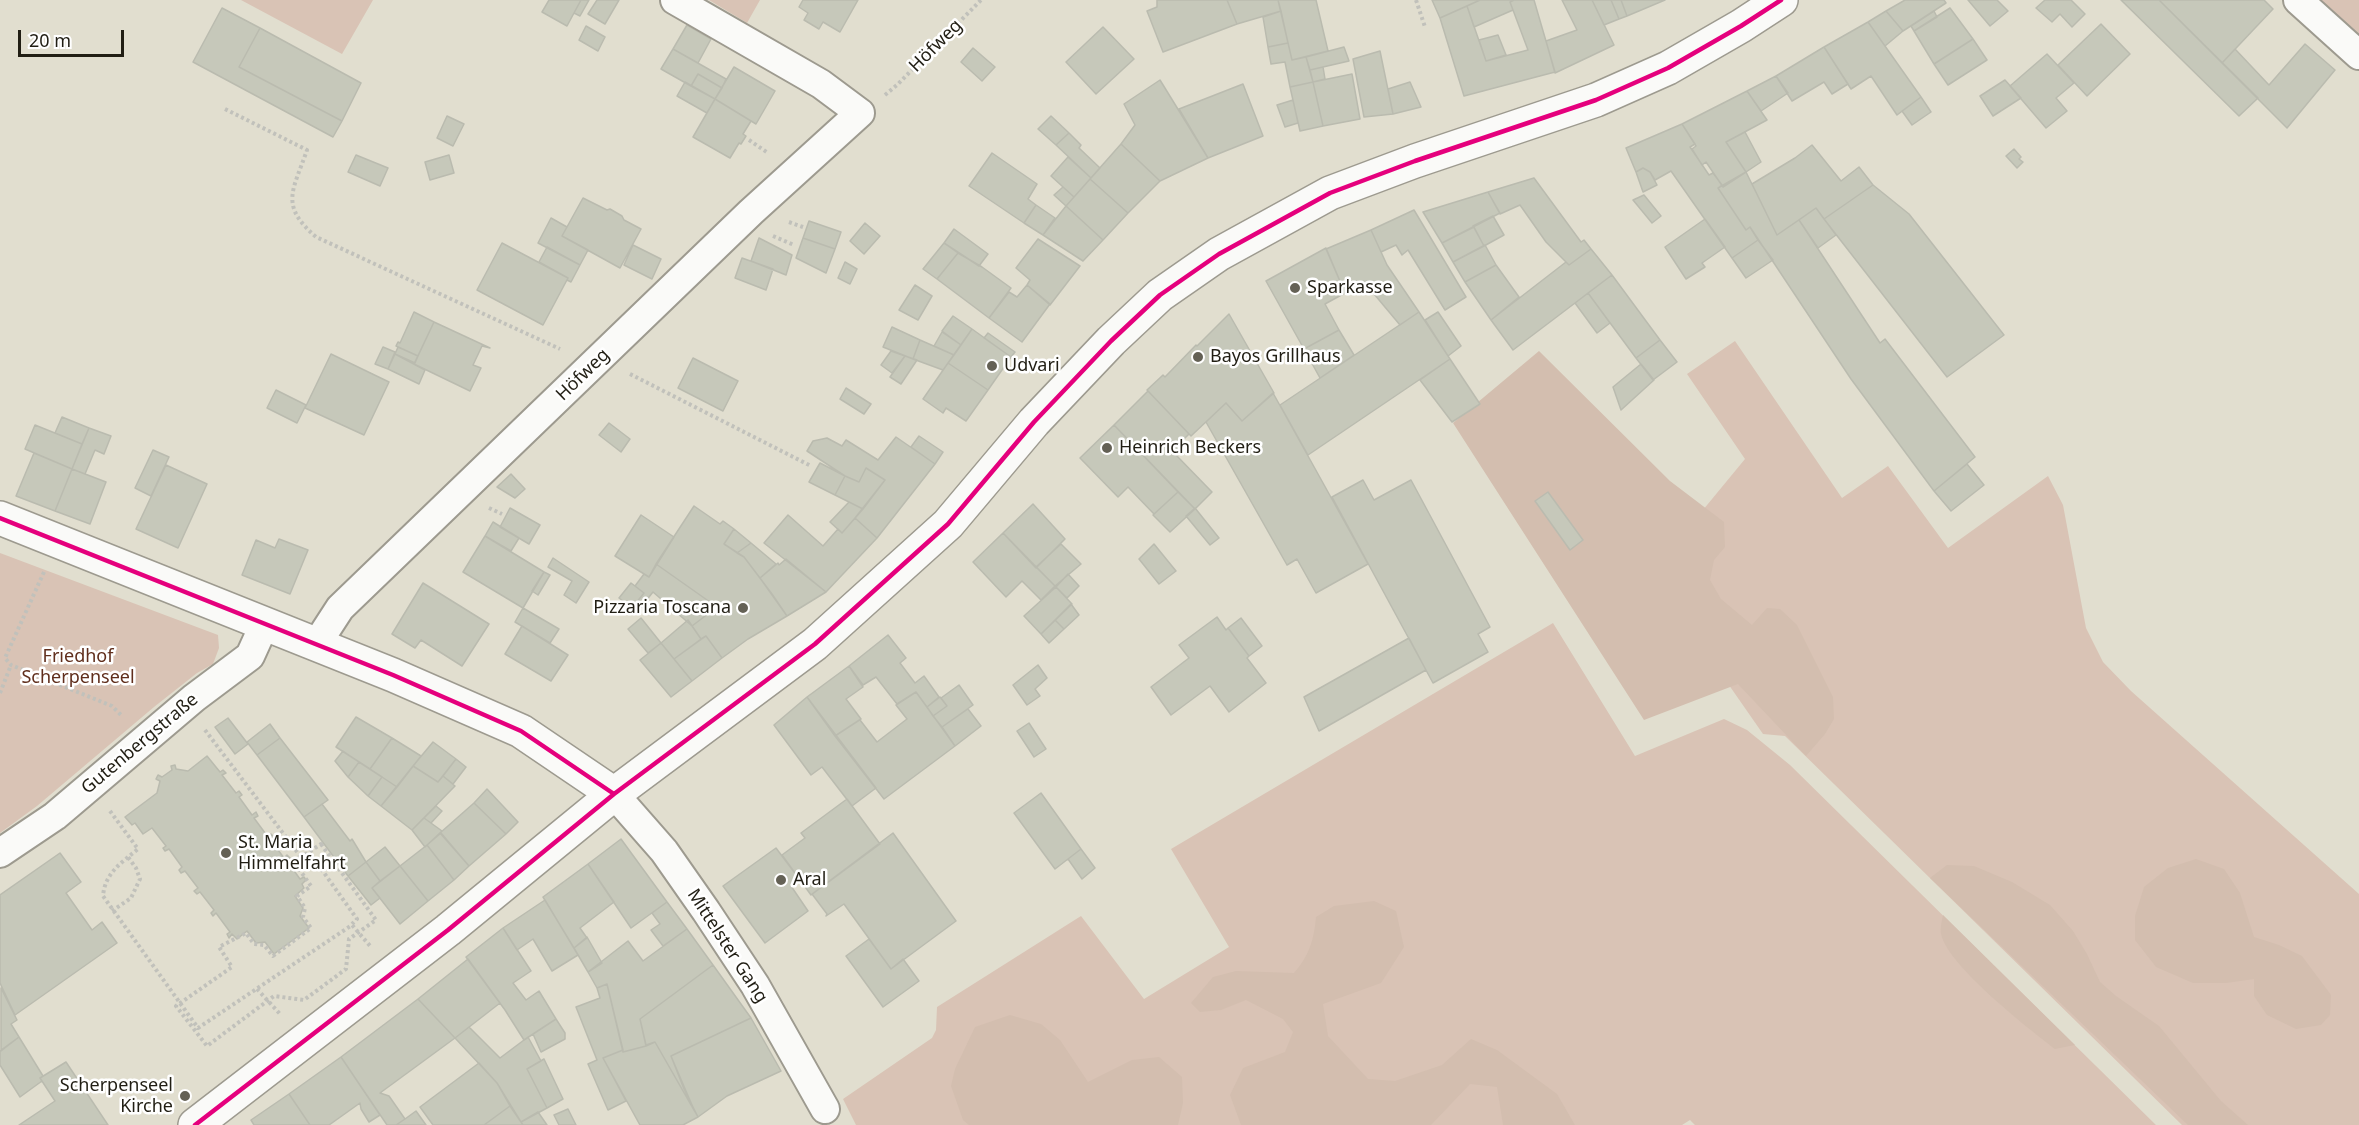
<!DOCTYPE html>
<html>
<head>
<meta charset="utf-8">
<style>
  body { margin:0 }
  #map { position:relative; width:2359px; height:1125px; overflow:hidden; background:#e1decf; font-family:"Noto Sans",sans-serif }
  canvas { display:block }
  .scale { position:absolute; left:18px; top:30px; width:106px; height:27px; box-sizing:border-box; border:3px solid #211e14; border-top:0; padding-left:8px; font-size:18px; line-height:21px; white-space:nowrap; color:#211e14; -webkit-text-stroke:4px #fff; paint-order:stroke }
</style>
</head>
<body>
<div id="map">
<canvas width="2359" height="1125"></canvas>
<div class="scale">20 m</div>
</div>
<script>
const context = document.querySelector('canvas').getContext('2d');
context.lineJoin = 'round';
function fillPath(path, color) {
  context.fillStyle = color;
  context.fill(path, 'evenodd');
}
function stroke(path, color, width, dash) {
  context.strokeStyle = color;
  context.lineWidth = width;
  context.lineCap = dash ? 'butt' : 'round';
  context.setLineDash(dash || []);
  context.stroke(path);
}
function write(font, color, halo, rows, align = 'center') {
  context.font = font + ' "Noto Sans",sans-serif';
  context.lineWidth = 5;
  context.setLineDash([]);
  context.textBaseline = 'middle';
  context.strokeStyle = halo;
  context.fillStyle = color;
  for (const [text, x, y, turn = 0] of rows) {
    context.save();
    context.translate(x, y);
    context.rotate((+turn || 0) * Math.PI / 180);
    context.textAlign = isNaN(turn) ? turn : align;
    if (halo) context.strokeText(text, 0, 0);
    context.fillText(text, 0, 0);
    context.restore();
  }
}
fillPath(new Path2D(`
  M241 0H373L342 54Z
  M709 0H760L747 23Z
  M2317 0H2359V38Z
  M1735 341 1842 498 1888 466 1948 548 2048 476 2063 505 2086 628 2103 662 2131 691 2359 894V1125H2182L1785 736 1763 734 1651 573 1745 459 1687 374Z
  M0 553 218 635 219 648 213 664 197 673 154 707 37 806 0 833Z
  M1553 623 1635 756 1724 719 1747 730 1790 765 2156 1125H1695L1690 1120 1682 1125H856L843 1099 932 1038 936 1030 937 1007 1081 916 1144 999 1229 947 1171 849Z`), '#d9c3b5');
fillPath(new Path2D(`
  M1539 351 1670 481 1724 522 1725 547 1714 560 1710 580 1721 599 1752 625 1767 608 1780 609 1797 625 1833 697 1834 719 1825 734 1806 756 1738 684 1644 720 1453 423Z
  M2196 859 2224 869 2240 893 2254 937 2279 945 2302 956 2331 995 2330 1015 2321 1025 2296 1029 2267 1015 2254 996V979L2226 983H2193L2156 967 2135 940V916L2144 887 2168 868Z
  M1947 865 1974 866 2012 882 2050 905 2073 931 2087 954 2100 982 2116 996 2159 1026 2221 1101 2248 1125H2188L1930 878Z
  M1374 901 1396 911 1404 947 1381 983 1323 1004 1328 1036 1368 1079 1395 1081 1442 1065 1471 1039 1497 1050 1557 1094 1575 1125H1503L1497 1087 1470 1084 1431 1125H1241L1230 1095 1243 1068 1285 1052 1293 1032 1283 1019 1246 1000 1221 1010 1200 1012 1191 1003 1213 977 1236 971 1294 973C1309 956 1314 940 1316 917L1334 906Z
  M1943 915 2075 1045 2055 1049C2028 1028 1948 966 1941 934 1940 928 1942 920 1943 915Z
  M1010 1015 1041 1024 1060 1040 1088 1082 1132 1060 1159 1057 1182 1077 1183 1103 1178 1125H969L963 1120 951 1086 955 1069 975 1027Z`), '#d3beaf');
const building = new Path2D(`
  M549 0H581L567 26 542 12Z
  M581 0H589L580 16 574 13Z
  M597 0H619L605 24 588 14Z
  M803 0H858L840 32 823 22 819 29 804 20 808 13 799 7Z
  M1157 0H1227L1237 24 1163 52 1147 11 1157 7Z
  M1227 0H1278L1281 11 1237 24Z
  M1278 0H1316L1328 51 1292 60Z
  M1432 0H1480L1440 18Z
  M1480 0H1514L1510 2 1513 10 1474 27 1467 6Z
  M1514 0H1534L1555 72 1464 96 1440 18 1467 6 1486 61 1528 50 1510 2Z
  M1562 0H1592L1614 45 1555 73 1546 41 1577 30Z
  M1592 0H1611L1619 19 1604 25Z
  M1611 0H1621L1627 16 1619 19Z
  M1621 0H1665L1627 16Z
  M1905 0H1944L1946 3 1903 31 1886 11Z
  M1968 0H1997L2008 11 1990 26Z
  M2045 0H2071L2085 14 2072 27 2060 14 2052 22 2036 8Z
  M2121 0H2159L2258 98 2239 116Z
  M2159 0H2264L2273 9 2222 63Z
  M222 8 260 28 239 67 342 121 333 137 193 62Z
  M1950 8 1973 39 1934 64 1914 31Z
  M1281 11 1288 43 1268 47 1263 17Z
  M1886 11 1903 31 1885 46 1868 22Z
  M1934 11 1937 17 1914 31 1911 26Z
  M1868 22 1921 97 1897 115 1871 76 1851 89 1824 47Z
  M2101 24 2130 54 2087 96 2058 65Z
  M687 25 711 39 698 63 673 49Z
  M586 26 605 37 598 51 579 40Z
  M1103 27 1134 59 1096 94 1066 62Z
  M260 28 361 83 342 121 239 67Z
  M1498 35 1506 55 1486 61 1479 40Z
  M1973 39 1987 60 1948 85 1934 64Z
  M1288 43 1292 60 1306 57 1313 82 1290 87 1285 62 1271 64 1268 47Z
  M2305 44 2335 70 2287 128 2222 63 2235 49 2269 85Z
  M1344 47 1349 61 1310 70 1306 57Z
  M1824 47 1848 84 1832 94 1824 82 1792 101 1776 76Z
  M973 48 995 67 982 81 961 62Z
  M673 49 726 79 722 88 698 74 691 86 661 69Z
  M1380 51 1393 114 1364 117 1353 59Z
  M2047 54 2074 83 2056 98 2067 111 2046 128 2010 86Z
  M734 67 775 91 756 124 715 99Z
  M1323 67 1325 79 1313 82 1310 70Z
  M698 74 722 88 715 99 691 86Z
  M1352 74 1360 119 1323 126 1313 82Z
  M1776 76 1788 93 1761 111 1747 91Z
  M1160 80 1208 158 1160 181 1121 144 1135 125 1124 104Z
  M2005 80 2021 98 1993 116 1980 96Z
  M685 82 715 99 707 113 677 96Z
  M1313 82 1323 126 1300 131 1290 87Z
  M1410 82 1421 107 1393 114 1388 89Z
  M1243 84 1263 136 1208 158 1179 109Z
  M1747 91 1767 120 1726 142 1746 172 1723 187 1706 162 1702 165 1692 149 1696 146 1682 124Z
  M1921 97 1931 112 1912 125 1902 111Z
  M715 99 751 121 743 134 746 136 741 144 739 143 730 158 693 137Z
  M1293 100 1298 123 1285 127 1277 105Z
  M447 116 464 124 453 146 437 138Z
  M1051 116 1069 133 1056 145 1038 129Z
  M1682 124 1695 144 1690 147 1709 175 1713 173 1722 185 1718 188 1746 230 1750 227 1758 240 1732 258 1671 171 1655 180 1650 172 1643 168 1636 172 1626 148Z
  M1745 132 1761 162 1746 172 1726 142Z
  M1069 133 1081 145 1079 148 1100 168 1091 178 1056 145Z
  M1121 144 1160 181 1128 213 1090 179Z
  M1812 145 1841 181 1859 167 1873 185 1824 219 1816 208 1777 235 1752 184 1795 158Z
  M2014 149 2021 157 2019 159 2023 162 2017 168 2006 156Z
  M992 153 1037 184 1028 199 1036 205 1024 223 969 186Z
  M356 155 388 168 380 186 348 172Z
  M449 155 454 173 430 180 425 162Z
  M1068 157 1091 178 1074 197 1051 176Z
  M1643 168 1650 172 1657 185 1643 192 1636 172Z
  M1746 172 1777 235 1799 220 1880 343 1885 339 1975 457 1934 491 1851 379 1750 227 1746 230 1718 188Z
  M1534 178 1581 242 1584 240 1591 249 1569 265 1546 242 1520 205 1500 214 1488 192Z
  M1090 179 1128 213 1103 240 1066 206Z
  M1873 185 1909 214 2004 335 1947 377 1824 219Z
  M1063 187 1074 197 1066 206 1054 195Z
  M1488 192 1500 213 1442 243 1423 212Z
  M1644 195 1661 216 1652 223 1633 200Z
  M583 198 607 210 610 209 622 216 624 220 641 229 620 268 562 236Z
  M1036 205 1055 218 1043 235 1024 223Z
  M1066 206 1103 240 1083 261 1043 235Z
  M1816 208 1836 235 1818 248 1799 220Z
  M1414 210 1466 297 1445 310 1408 250 1402 255 1396 245 1381 252 1371 230Z
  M1493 216 1504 235 1484 246 1473 226Z
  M551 218 567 227 562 236 588 250 580 265 538 243Z
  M1705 219 1725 247 1702 263 1705 267 1686 279 1665 247Z
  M809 221 841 232 835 249 803 238Z
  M865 223 880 236 864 254 850 241Z
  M1474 227 1484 246 1453 262 1442 243Z
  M954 229 988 254 979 266 944 243Z
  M1371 230 1387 265 1419 312 1400 325 1364 282 1345 293 1326 249Z
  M759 238 792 255 786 275 751 261Z
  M803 238 835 249 826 273 796 258Z
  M1038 239 1080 266 1050 305 1027 285 1030 280 1016 268Z
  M1758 240 1773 260 1746 278 1732 258Z
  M502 243 568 278 543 325 477 290Z
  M944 243 958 253 937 279 923 269Z
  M633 245 661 259 652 279 624 265Z
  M1485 245 1496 265 1465 282 1453 262Z
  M547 247 580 265 571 282 567 280 568 278 539 262Z
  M1326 248 1345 293 1325 304 1339 330 1304 349 1266 281Z
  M1591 249 1612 275 1513 350 1491 320 1566 262 1569 265Z
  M958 253 982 267 1011 288 989 318 937 279Z
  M742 258 773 269 766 290 735 278Z
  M845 262 857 269 850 284 838 278Z
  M1496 265 1519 297 1491 320 1465 282Z
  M1612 275 1660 340 1636 358 1588 293Z
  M915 285 932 296 918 320 899 310Z
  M1027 285 1050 304 1022 342 989 318 1009 292 1017 297Z
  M1588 293 1610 323 1597 333 1575 303Z
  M414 312 434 322 418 356 396 346 398 342 400 343Z
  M1419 312 1450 359 1308 455 1280 405Z
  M1438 312 1461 346 1448 356 1425 320Z
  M1229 314 1274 393 1242 421 1226 403 1191 436 1147 390 1163 375 1165 377 1196 345 1197 346Z
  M953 316 972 329 961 345 942 331Z
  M434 322 490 348 482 346 473 365 481 368 470 391 414 364Z
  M892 327 920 340 913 359 883 347Z
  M972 329 1011 357 988 390 948 363Z
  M1339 330 1354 355 1320 378 1304 349Z
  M942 332 961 345 954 355 934 346Z
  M988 333 1015 352 1011 357 984 338Z
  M920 340 954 355 943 370 913 359Z
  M1660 340 1677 362 1653 380 1636 358Z
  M383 347 395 352 388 369 375 364Z
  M398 347 418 356 415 363 395 354Z
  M891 351 905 356 892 373 881 365Z
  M331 354 389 382 364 435 305 408Z
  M395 354 425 370 419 384 388 369Z
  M905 356 917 360 901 384 890 377Z
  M693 358 738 381 723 411 678 388Z
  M1450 359 1480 404 1452 422 1420 380Z
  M948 363 988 390 966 421 946 408 943 413 923 399Z
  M1641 364 1654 380 1621 410 1613 387Z
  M846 388 871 404 864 414 840 399Z
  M276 390 306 405 297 423 267 408Z
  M1148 391 1189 434 1181 442 1184 445 1175 454 1212 492 1195 509 1114 425Z
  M1273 393 1368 564 1316 593 1297 559 1287 565 1206 422 1226 403 1242 421Z
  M62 417 89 428 82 444 55 433Z
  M609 423 630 439 621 452 599 435Z
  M35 425 82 444 72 469 25 449Z
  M1114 425 1178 492 1154 514 1128 487 1118 497 1080 458Z
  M89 428 111 436 104 454 95 450 85 474 72 469Z
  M919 436 943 452 935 464 911 447Z
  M896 437 935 464 877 538 855 518 885 480 866 468 859 482 845 476 807 451 813 441 827 438 842 446 846 440 878 460Z
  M153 450 169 457 151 496 135 488Z
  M34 453 72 469 55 511 16 496Z
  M820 463 845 476 835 495 809 482Z
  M1967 464 1984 485 1951 511 1934 491Z
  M166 465 207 484 178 548 136 529Z
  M866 468 885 480 863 509 835 495 845 476 859 482Z
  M72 469 106 482 90 524 55 511Z
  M511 474 525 489 515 498 497 487Z
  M1363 480 1374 500 1411 480 1490 627 1478 634 1488 652 1433 683 1332 497Z
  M1178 492 1195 509 1170 532 1153 515Z
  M1548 492 1583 540 1570 550 1535 501Z
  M849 502 863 509 842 533 830 522Z
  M1033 504 1065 539 1036 568 1003 533Z
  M694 506 720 524 723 521 734 529 724 544 744 557 772 594 787 616 748 639 722 658 706 636 701 639 692 626 717 607 656 564Z
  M510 508 540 525 529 544 500 527Z
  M1195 508 1219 538 1210 545 1186 516Z
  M641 515 674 537 649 577 615 556Z
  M788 515 823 546 838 529 842 533 855 518 877 538 826 592 764 543Z
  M493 522 519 538 511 551 485 536Z
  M734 529 751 543 737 553 724 544Z
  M1003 533 1055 586 1041 600 1022 581 1006 597 973 562Z
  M485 536 544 572 523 608 463 572Z
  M279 539 308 550 290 594 242 575 256 540 275 548Z
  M751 543 776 564 760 578 744 557 737 553Z
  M1061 544 1081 564 1055 586 1036 567Z
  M1154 544 1176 571 1159 584 1139 559Z
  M553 558 589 582 576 603 564 595 572 581 548 567Z
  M786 559 826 592 787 616 760 578 778 563 779 565Z
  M656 564 717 607 692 626 653 592 637 612 632 608 644 593 635 586 644 574 649 577Z
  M544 572 550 575 538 595 532 591Z
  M1068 574 1079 586 1067 598 1056 587Z
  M423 583 489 624 462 666 421 640 415 648 392 634Z
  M631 583 644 593 632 608 619 598Z
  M1056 587 1072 604 1041 634 1024 616Z
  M1071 604 1079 615 1064 629 1055 620Z
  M523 608 559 629 550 643 515 622Z
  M1217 617 1226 630 1228 628 1249 656 1247 658 1266 683 1229 712 1210 686 1171 715 1151 687 1189 658 1179 645Z
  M641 618 661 643 648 653 628 629Z
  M1241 618 1262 646 1249 656 1228 628Z
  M688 620 701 639 674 659 661 643Z
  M1055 620 1064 629 1049 643 1041 634Z
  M522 626 568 655 551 681 505 654Z
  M888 635 906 658 900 663 915 683 924 676 939 697 927 707 916 692 897 704 876 677 863 685 849 666Z
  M706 636 722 658 692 681 674 659Z
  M1409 638 1426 670 1319 731 1304 697Z
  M661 643 692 681 671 697 640 660Z
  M1038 665 1047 678 1035 689 1040 696 1027 705 1013 685Z
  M849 666 863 687 846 699 861 719 835 736 807 697Z
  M959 685 973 705 942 727 933 716 947 706 941 698Z
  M916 692 955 746 884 799 835 736 861 719 860 720 877 742 907 719 896 705Z
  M807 697 876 788 852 806 822 767 811 775 774 725Z
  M940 697 947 706 933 716 927 707Z
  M968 709 981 726 955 746 942 727Z
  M356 717 392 738 370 769 336 747Z
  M228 718 248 744 235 754 215 727Z
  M1029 723 1046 749 1034 757 1017 731Z
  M270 724 280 738 257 755 247 742Z
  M280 738 328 800 304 817 257 755Z
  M392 738 421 756 397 787 370 769Z
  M433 742 456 759 438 782 413 766Z
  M343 751 359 762 348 777 335 761Z
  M207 756 220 772 223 770 226 773 222 775 236 793 239 791 242 795 239 797 252 815 256 812 258 816 254 818 268 837 271 834 274 837 270 839 284 858 287 855 290 858 287 861 300 879 304 877 306 880 302 884 304 888 295 896 303 908 300 916 309 928 274 954 265 942 256 943 247 931 237 939 232 934 229 938 227 934 230 932 216 913 213 916 211 913 214 910 200 892 197 894 194 891 198 888 185 871 181 873 179 870 182 867 169 849 165 851 163 848 166 846 152 828 143 834 135 823 132 825 125 817 157 793 160 781 156 779 158 775 162 777 172 770 171 766 175 765 176 769 188 771Z
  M456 759 466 767 453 784 443 776Z
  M359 762 382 777 368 796 348 777Z
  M413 766 438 782 443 776 455 786 412 830 381 806Z
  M382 777 397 787 381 806 368 796Z
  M487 789 518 822 506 834 474 803Z
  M1041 793 1081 849 1055 869 1014 813Z
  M847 799 880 844 811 895 782 855 805 838 801 833Z
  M474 803 506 834 469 866 440 833Z
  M322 804 350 841 352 839 366 862 348 876 304 817Z
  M436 806 442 811 431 823 424 818Z
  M424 818 442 831 425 847 412 830Z
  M441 833 469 866 454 880 427 845Z
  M893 833 956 921 891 969 844 904 826 916 827 914 812 894Z
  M621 839 667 902 631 928 588 864Z
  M427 845 454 880 428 901 400 866Z
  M385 847 400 866 380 881 366 862Z
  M776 848 800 880 791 886 808 911 765 943 723 886Z
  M1081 849 1095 868 1082 879 1068 859Z
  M60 853 81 882 66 893 92 930 102 922 117 943 15 1015 0 983V895Z
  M366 862 380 881 372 888 380 898 371 905 348 876Z
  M588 864 614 902 580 928 587 938 574 948 543 897Z
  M400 866 428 901 400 924 372 888Z
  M545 900 578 955 552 971 533 939 517 950 503 928Z
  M667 902 687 929 663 946 651 930 660 924 652 913Z
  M503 928 531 971 513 983 526 1000 539 991 556 1019 524 1040 505 1010 466 957Z
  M687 929 713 965 640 1019 646 1046 623 1052 607 984 597 988 588 972 628 941 643 961Z
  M587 937 602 963 588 972 574 948Z
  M869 939 891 969 903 959 919 981 883 1007 846 956Z
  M468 959 500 1003 455 1038 418 999Z
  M713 965 751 1018 671 1056 695 1112 655 1042 646 1045 640 1019Z
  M607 984 623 1050 603 1058 626 1101 608 1110 588 1064 597 1060 576 1007 600 998 597 988Z
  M1 988 17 1020 11 1024 19 1037 1 1051Z
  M418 999 455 1038 380 1093 389 1096 405 1119 396 1125H387L341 1057Z
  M751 1018 781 1071 727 1096 698 1117 684 1089 671 1056Z
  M556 1019 565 1033V1039L541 1052 533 1034Z
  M469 1027 500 1058 528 1037 541 1061 527 1069 547 1108 521 1122 497 1083 455 1038Z
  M19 1037 43 1076 40 1078 42 1081 20 1097 0 1065V1051Z
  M655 1042 698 1117 683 1125H640L603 1058 623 1050V1052L646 1046Z
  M341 1057 380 1115 369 1122 361 1109 360 1103 329 1125H310L289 1094Z
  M544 1059 563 1099 547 1108 527 1069Z
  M66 1062 108 1125H19L55 1101 40 1078Z
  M479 1063 497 1083 510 1106 484 1125H433L420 1107Z
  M289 1094 310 1125H254L251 1120Z
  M510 1106 523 1125H484Z
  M568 1109 576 1125H559L554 1115Z
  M416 1111 426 1125H396L405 1119Z
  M538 1112 547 1125H523L521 1122Z`);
fillPath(building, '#c6c8ba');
stroke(building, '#babbaf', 1.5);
const minor = new Path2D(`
  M2298 0 2359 55
  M316 645 340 608 751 212 860 113 821 84 675 0
  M614 794 664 851 706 911 755 985 825 1109
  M0 853 55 816 194 698 250 656 265 623`);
const secondary = new Path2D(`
  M0 518 393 675 521 731 614 794
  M195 1125 448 930 614 794 815 644 948 524 1034 422 1111 341 1160 295 1219 254 1330 193 1415 161 1596 100 1668 68 1741 26 1781 0`);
stroke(minor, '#9d9a8f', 32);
stroke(secondary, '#9d9a8f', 36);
stroke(new Path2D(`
  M1416 0 1425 27
  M885 95 897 85 981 0
  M225 109 307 150C293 191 279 205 316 237L560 349
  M749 140 768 153
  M789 222 803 227
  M773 236 794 245
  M630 374 811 466
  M489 508 502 514
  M44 572 5 658 11 665 112 706 122 716
  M0 693 11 665
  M205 730 301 857 312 856 357 919 352 924
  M110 811 138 849C121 863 105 873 103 896L198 1028 352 925 371 947
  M321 844 376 920 349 939 346 969 304 1000 274 996 207 1046 176 1006 232 967 219 947 246 933 254 944 264 945 273 956 311 928 303 917 305 908 297 896 311 886 294 862Z
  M112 911 131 898 140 879 136 868 128 857
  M257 989 281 1015`), '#c1c1bb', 4, [3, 3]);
stroke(minor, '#fafaf8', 28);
stroke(secondary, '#fafaf8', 33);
stroke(new Path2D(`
  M0 518 393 675 521 731 614 794
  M195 1125 448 930 614 794 815 644 948 524 1034 422 1111 341 1160 295 1219 254 1330 193 1415 161 1596 100 1668 68 1741 26 1781 0`), '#e5007d', 4.5);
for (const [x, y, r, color] of [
  [1295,288,6,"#646155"],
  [1198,357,6,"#646155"],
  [992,366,6,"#646155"],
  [1107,448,6,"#646155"],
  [743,608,6,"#646155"],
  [226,853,6,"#646155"],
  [781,880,6,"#646155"],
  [185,1096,6,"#646155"]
]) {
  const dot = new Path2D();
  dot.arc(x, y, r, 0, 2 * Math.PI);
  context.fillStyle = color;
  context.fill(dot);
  stroke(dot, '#fff', 2);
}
write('18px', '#211e14', '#fff', [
  ["Höfweg",936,46,-45],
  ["Höfweg",583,375,-44],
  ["Gutenbergstraße",140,744,-40],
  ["Mittelster Gang",727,946,57]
]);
write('18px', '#211e14', '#fff', [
  ["Sparkasse",1307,288],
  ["Bayos Grillhaus",1210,357],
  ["Udvari",1004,366],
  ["Heinrich Beckers",1119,448],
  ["Pizzaria Toscana",731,608,"right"],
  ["St. Maria",238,843],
  ["Himmelfahrt",238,864],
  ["Aral",793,880],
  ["Scherpenseel",173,1086,"right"],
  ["Kirche",173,1107,"right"]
], 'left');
write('18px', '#602e1c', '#fff', [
  ["Friedhof",78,657],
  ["Scherpenseel",78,678]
]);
</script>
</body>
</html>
